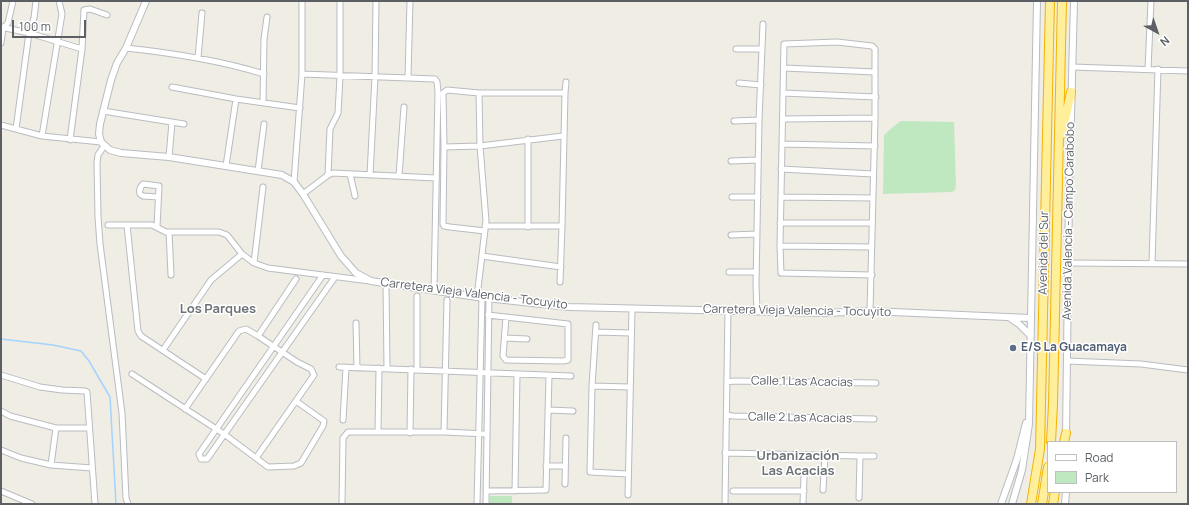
<!DOCTYPE html>
<html>
<head>
<meta charset="utf-8">
<style>
  body { margin:0 }
  #map { position:relative; width:1189px; height:505px; overflow:hidden; background:#efede4; font-family:Manrope,sans-serif }
  canvas { display:block }
  .frame { position:absolute; inset:0; border:2px solid #5c6065; pointer-events:none }
  .legend { position:absolute; left:1047px; top:441px; width:130px; height:52px; box-sizing:border-box; background:#fff; border:1px solid #bebfc1; margin:0; padding:5px 7px; list-style:none; font-size:12px; color:#5c6065 }
  .legend li { display:flex; align-items:center; gap:8px; height:20px }
  .legend b { width:20px; border:1px solid #bebfc1 }
  .north { position:absolute; left:1137px; top:12px; width:40px; height:40px; -webkit-text-stroke:3px #fff; paint-order:stroke; rotate:140deg; font-size:11px; font-weight:700; line-height:16px; text-align:center; color:#5c6065 }
  .north::after { content:''; display:block; margin:auto; width:14px; height:18px; background:#5c6065; clip-path:polygon(50% 0,100% 100%,50% 72%,0 100%) }
  .scale { position:absolute; left:12px; top:20px; width:74px; height:18px; box-sizing:border-box; border:2px solid #5c6065; border-top:0; padding-left:5px; font-size:12px; line-height:14px; white-space:nowrap; color:#5c6065; -webkit-text-stroke:3px #fff; paint-order:stroke }
</style>
</head>
<body>
<div id="map">
<canvas width="1189" height="505"></canvas>
<div class="frame"></div>
<ul class="legend">
<li><b style="height:5px;background:#fff"></b>Road</li>
<li><b style="height:11px;background:#bfe8c1"></b>Park</li>
</ul>
<div class="north">N</div>
<div class="scale">100 m</div>
</div>
<script>
const context = document.querySelector('canvas').getContext('2d');
context.lineJoin = 'round';
function fillPath(path, color) {
  context.fillStyle = color;
  context.fill(path, 'evenodd');
}
function stroke(path, color, width, dash) {
  context.strokeStyle = color;
  context.lineWidth = width;
  context.lineCap = dash ? 'butt' : 'round';
  context.setLineDash(dash || []);
  context.stroke(path);
}
function write(font, color, halo, rows, align = 'center') {
  context.font = font + ' Manrope,sans-serif';
  context.lineWidth = 3;
  context.setLineDash([]);
  context.textBaseline = 'middle';
  context.strokeStyle = halo;
  context.fillStyle = color;
  for (const [text, x, y, turn = 0] of rows) {
    context.save();
    context.translate(x, y);
    context.rotate((+turn || 0) * Math.PI / 180);
    context.textAlign = isNaN(turn) ? turn : align;
    if (halo) context.strokeText(text, 0, 0);
    context.fillText(text, 0, 0);
    context.restore();
  }
}
fillPath(new Path2D(`
  M901 121 954 122 956 186 955 190 952 192 883 194 884 135 894 126Z
  M490 496H512V504H490Z`), '#bfe8c1');
stroke(new Path2D(`
  M1 339 53 345 81 351 89 361 110 397 116 504`), '#a4d3ff', 1.5);
const minor = new Path2D(`
  M1 27 29 33 82 49
  M1 43 3 28 8 23 13 1
  M126 48C173 53 219 60 264 74
  M736 49H762
  M198 58 202 13
  M1072 67 1188 71
  M784 68 875 72
  M1148 69 1151 1
  M302 74 435 79 437 82 438 92 434 290
  M408 78 410 1
  M739 83 761 85
  M172 87 236 99 300 108
  M565 93 566 82
  M783 93 876 97
  M263 103 264 39 267 17
  M103 111 184 124
  M783 119 875 118
  M734 121 759 120
  M1 125 42 136 101 142
  M16 129 29 33 34 18 36 1
  M42 136 62 14 59 1
  M528 139V227
  M70 140 82 49 84 10 90 9 107 15
  M782 144 875 146
  M104 146 98 155 97 163 98 217 100 244 122 413 126 498 128 504
  M444 147 480 146 563 136
  M169 157 172 122
  M731 161 758 160
  M226 166 236 99
  M781 169 873 174
  M258 171 264 124
  M350 174 355 196
  M328 175 330 129 338 113 340 76V1
  M370 175 375 77 376 1
  M399 176 404 107
  M294 182 302 74V1
  M303 194 328 175 333 173 436 178
  M732 197H758
  M781 197 873 198
  M780 223H872
  M108 225H152L166 232H219L227 235 242 254 254 263 268 268 370 281
  M127 225 138 331 141 336 206 379
  M157 227 159 186 143 184C140 187 139 190 140 194L143 196 158 197
  M485 231 450 227 444 226 443 224 444 147 443 93 447 90 479 93H565L562 226H485
  M169 232 171 275
  M731 235 757 234
  M780 246 872 247
  M482 256 561 267
  M254 263 263 187
  M1069 263 1188 264
  M1152 263 1158 69
  M729 272H756
  M323 275 199 454 201 459H207L335 277
  M560 282 562 226
  M386 284 387 369
  M417 296V370
  M477 297 486 221 480 146 479 93
  M757 311 756 285 759 120 763 24
  M870 311 875 118V49L872 46 837 42 784 44 780 246 781 273 872 275
  M488 315 568 324V360L563 361 506 360 503 356 506 317
  M356 323 357 368
  M596 325 592 386 590 472 628 474
  M596 332 631 333
  M258 336 296 279
  M505 338 527 339
  M163 350 211 280 242 254
  M1067 361 1141 364 1188 370
  M339 367 571 376
  M132 374 224 434 268 467 294 466 301 463 323 426 324 421 296 401
  M1 375 40 387 62 390 85 391 87 392 95 504
  M727 382 734 381 876 383
  M592 386 630 387
  M185 409 239 331 246 329 258 336 297 362 311 369 314 375 256 458
  M548 410 573 411
  M1 411 10 416 56 428H89
  M727 415 733 416 874 419
  M343 420 346 368
  M378 432 379 368
  M444 432 447 300
  M410 433 411 369
  M1 450 21 458 51 465 92 468
  M725 453 860 456 859 498
  M860 456H874
  M51 465 56 428
  M546 466H565
  M565 484 566 438
  M823 490 825 455
  M1 491 32 504
  M486 491 546 490 549 376
  M515 491 517 374
  M733 491H804
  M628 495 632 309
  M342 504 343 438 348 432H444L487 434
  M477 504 482 297
  M486 504 489 298
  M725 504 728 310
  M803 504 804 476`);
const tertiary = new Path2D(`
  M146 1 126 48 117 63 111 80 100 124 99 134 101 142 110 150 121 153 169 157 282 175 294 182 303 194 341 256 356 273 371 281 477 297 569 307 826 313 870 311 1030 318
  M1010 318 1019 324 1030 335
  M1066 436 1069 192 1074 1
  M1001 504 1017 459 1026 423
  M1012 504 1022 470 1029 424 1037 1
  M1065 504 1066 492`);
const trunk = new Path2D(`
  M1062 134 1071 92
  M1051 442 1053 404 1062 1
  M1064 442 1066 433
  M1031 504 1040 449 1050 1
  M1042 504 1048 467
  M1053 504 1055 492`);
stroke(minor, '#b9bcc1', 7);
stroke(tertiary, '#b9bcc1', 8);
stroke(trunk, '#f3b300', 10);
stroke(minor, '#fff', 5);
stroke(tertiary, '#fff', 6);
stroke(trunk, '#ffee9a', 8);
for (const [x, y, r, color] of [
  [1013,348,4,"#5c6f8a"]
]) {
  const dot = new Path2D();
  dot.arc(x, y, r, 0, 2 * Math.PI);
  context.fillStyle = color;
  context.fill(dot);
  stroke(dot, '#fff', 1.5);
}
write('12px', '#5c6065', '#fff', [
  ["Avenida Valencia - Campo Carabobo",1069,221,-89],
  ["Avenida del Sur",1044,253,-89],
  ["Carretera Vieja Valencia - Tocuyito",474,294,7],
  ["Carretera Vieja Valencia - Tocuyito",797,311,1],
  ["Calle 1 Las Acacias",802,382,1],
  ["Calle 2 Las Acacias",800,418,1]
]);
write('bold 12px', '#4e5e75', '#fff', [
  ["E/S La Guacamaya",1021,348]
], 'left');
write('bold 13px', '#6d7277', '#fff', [
  ["Los Parques",218,309],
  ["Urbanización",798,456],
  ["Las Acacias",798,471]
]);
</script>
</body>
</html>
